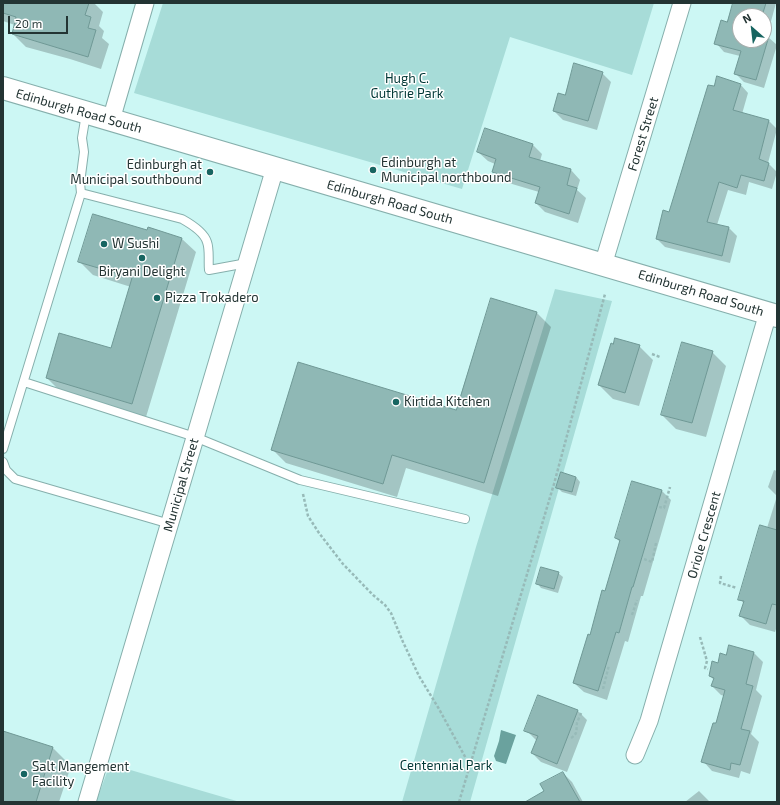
<!DOCTYPE html>
<html>
<head>
<meta charset="utf-8">
<style>
  body { margin:0 }
  #map { position:relative; width:780px; height:805px; overflow:hidden; background:#ccf7f4; font-family:"Exo 2",sans-serif }
  canvas { display:block }
  .frame { position:absolute; inset:0; border:4px solid #233433; pointer-events:none }
  .north { position:absolute; left:732px; top:8px; width:40px; height:40px; box-sizing:border-box; background:#fff; border:1px solid #a7aead; border-radius:50%; rotate:332deg; font-size:11px; font-weight:700; line-height:16px; text-align:center; color:#233433 }
  .north::after { content:''; display:block; margin:auto; width:14px; height:18px; background:#176561; clip-path:polygon(50% 0,100% 100%,50% 72%,0 100%) }
  .scale { position:absolute; left:8px; top:16px; width:60px; height:18px; box-sizing:border-box; border:2px solid #233433; border-top:0; padding-left:5px; font-size:12px; line-height:14px; white-space:nowrap; color:#233433; -webkit-text-stroke:3px #fff; paint-order:stroke }
</style>
</head>
<body>
<div id="map">
<canvas width="780" height="805"></canvas>
<div class="frame"></div>
<div class="north">N</div>
<div class="scale">20 m</div>
</div>
<script>
const context = document.querySelector('canvas').getContext('2d');
context.lineJoin = 'round';
function fillPath(path, color) {
  context.fillStyle = color;
  context.fill(path, 'evenodd');
}
function stroke(path, color, width, dash) {
  context.strokeStyle = color;
  context.lineWidth = width;
  context.lineCap = dash ? 'butt' : 'round';
  context.setLineDash(dash || []);
  context.stroke(path);
}
function write(font, color, halo, rows, align = 'center') {
  context.font = font + ' "Exo 2",sans-serif';
  context.lineWidth = 3;
  context.setLineDash([]);
  context.textBaseline = 'middle';
  context.strokeStyle = halo;
  context.fillStyle = color;
  for (const [text, x, y, turn = 0] of rows) {
    context.save();
    context.translate(x, y);
    context.rotate((+turn || 0) * Math.PI / 180);
    context.textAlign = isNaN(turn) ? turn : align;
    if (halo) context.strokeText(text, 0, 0);
    context.fillText(text, 0, 0);
    context.restore();
  }
}
fillPath(new Path2D(`
  M163 3H654L632 75 510 37 462 189 134 93Z
  M555 289 612 301 470 802H402L476 547Z
  M110 764 240 802H96Z`), '#a7dcd8');
fillPath(new Path2D(`
  M501 730 516 735 506 764 496 761 494 756 499 741Z`), '#6aa29e');
fillPath(new Path2D(`
  M3 3H94L103 12 99 26 104 31 102 38 109 44 101 69 70 59 26 47 13 34 15 25 3 21Z
  M734 3H776L767 36 777 45 764 88 744 82 735 73 740 56 724 52 716 43 728 23ZM740 16H764V40H740Z
  M602 73 611 82 597 130 563 120 554 111 565 96Z
  M740 84 748 93 742 114 769 121 777 129 768 163 777 172 772 189 749 182 746 195 728 190 717 225 729 228 737 236 730 263 665 247 657 239 670 213 714 87Z
  M533 145 542 154 540 161 571 170 580 180 577 190 586 198 578 223 545 212 536 203 539 192 502 181 493 171 495 164 488 161 478 152Z
  M147 232 182 239 196 252 146 417 61 392 47 378 112 349 131 287 93 275 79 261Z
  M537 313 551 327 498 496 406 468 397 497 286 463 272 449 457 411Z
  M639 346 653 360 639 406 613 399 599 385Z
  M712 352 726 366 706 437 676 429 662 415Z
  M777 469V626L775 632 750 625 741 616 744 604 740 599 767 528 777 496 768 487 774 470 777 471Z
  M576 477 580 482 576 496 562 492 557 487Z
  M633 482 662 491 671 500 643 596H641L628 642 625 641 607 700 584 692 574 683 606 592 620 542 616 538Z
  M558 573 563 577 558 593 541 588 537 583Z
  M730 646 754 653 763 662 756 690 762 696 751 734 759 742 750 774 741 771 739 778 712 771 703 761 716 724 724 696 721 695 712 686 714 680 710 676 726 656Z
  M578 711 587 720 567 772 541 762 532 753 537 741 526 730Z
  M3 732 53 748 71 766 59 802H3Z
  M563 773 572 782 583 802H529L546 792Z
  M699 791 710 802H685Z`), '#0003');
const building = new Path2D(`
  M3 3H89L85 15 91 17 88 28 96 30 88 57 12 34 16 17 3 13Z
  M733 3H766L762 16H740V40H764V34L769 36 756 80 734 74 741 51 714 44 721 20 727 22Z
  M574 63 603 72 588 121 553 111 558 93 565 95Z
  M717 76 741 84 733 110 769 120 759 159 769 163 764 181 741 175 737 188 719 182 707 222 729 227 722 256 656 239 663 210 669 212 708 85 714 86Z
  M485 128 533 144 529 157 571 169 567 185 577 188 569 214 535 203 540 187 492 172 496 159 477 152Z
  M93 214 147 230 148 227 182 238 132 404 46 378 59 333 111 348 132 278 78 262Z
  M491 298 537 312 484 483 392 455 383 484 271 450 298 362 456 410Z
  M615 338 640 345 625 393 598 385 611 343 613 344Z
  M682 342 713 351 692 423 661 415Z
  M561 472 576 477 572 492 556 488Z
  M632 481 662 490 633 587H632L619 633 616 632 598 691 573 683 588 634 590 635 602 590 605 591 620 540 615 538Z
  M760 525 777 530V605L772 604 766 624 739 616 744 601 738 600Z
  M541 567 559 572 554 589 536 584Z
  M729 645 754 652 746 684 753 686 741 729 750 731 740 765 731 763 730 770 701 762 713 723H716L725 690 711 686 714 678 709 676 712 661 718 663 720 653 726 655Z
  M538 695 578 710 557 764 531 753 538 736 524 731Z
  M3 731 53 747 36 802H3Z
  M563 772 580 802H525L544 791 540 784Z`);
fillPath(building, '#8fb8b5');
stroke(building, '#6f9895', 1);
const service = new Path2D(`
  M81 193 182 219C191 224 204 232 207 242 210 250 208 262 209 270L247 263
  M24 382 195 437 300 480 465 519
  M3 449 81 193 80 183 84 152 82 138 86 114
  M3 462 6 470 15 479 170 524`);
const minor = new Path2D(`
  M111 120 145 3
  M603 265 682 3
  M635 755 649 721 768 313
  M87 802 275 168`);
const secondary = new Path2D(`
  M3 88 777 316`);
stroke(service, '#86afac', 10);
stroke(minor, '#86afac', 19);
stroke(secondary, '#86afac', 24);
stroke(new Path2D(`
  M373 170 374 167
  M395 177 396 174
  M652 354 660 357
  M303 494 308 516 319 533 343 564 373 595 385 605 391 613 403 642 419 676 439 709 469 764
  M659 507 664 508 670 487
  M644 559 652 562 656 543
  M721 576 720 583 737 588
  M632 615 637 600
  M700 637 707 661 705 668 708 669
  M603 689 609 665
  M571 738C578 734 576 730 577 723 578 720 580 716 581 713
  M459 802 554 484 605 294`), '#97bab8', 2.5, [3, 2]);
stroke(service, '#fff', 8);
stroke(minor, '#fff', 17);
stroke(secondary, '#fff', 22);
for (const [x, y, r, color] of [
  [373,170,4,"#176561"],
  [210,172,4,"#176561"],
  [104,244,4,"#176561"],
  [142,258,4,"#176561"],
  [157,298,4,"#176561"],
  [396,402,4,"#176561"],
  [24,774,4,"#176561"]
]) {
  const dot = new Path2D();
  dot.arc(x, y, r, 0, 2 * Math.PI);
  context.fillStyle = color;
  context.fill(dot);
  stroke(dot, '#fff', 1.5);
}
write('13px', '#003735', '#fff', [
  ["Hugh C.",407,79],
  ["Guthrie Park",407,94],
  ["Centennial Park",446,766]
]);
write('13px', '#233433', '#fff', [
  ["Edinburgh Road South",79,111,16],
  ["Forest Street",643,134,-73],
  ["Edinburgh Road South",390,202,16],
  ["Edinburgh Road South",701,293,17],
  ["Municipal Street",181,485,-74],
  ["Oriole Crescent",704,535,-74]
]);
write('13px', '#233433', '#fff', [
  ["Edinburgh at",381,163],
  ["Municipal northbound",381,178],
  ["Edinburgh at",202,165,"right"],
  ["Municipal southbound",202,180,"right"],
  ["W Sushi",112,244],
  ["Biryani Delight",142,272,"center"],
  ["Pizza Trokadero",165,298],
  ["Kirtida Kitchen",404,402],
  ["Salt Mangement",32,767],
  ["Facility",32,782]
], 'left');
</script>
</body>
</html>
